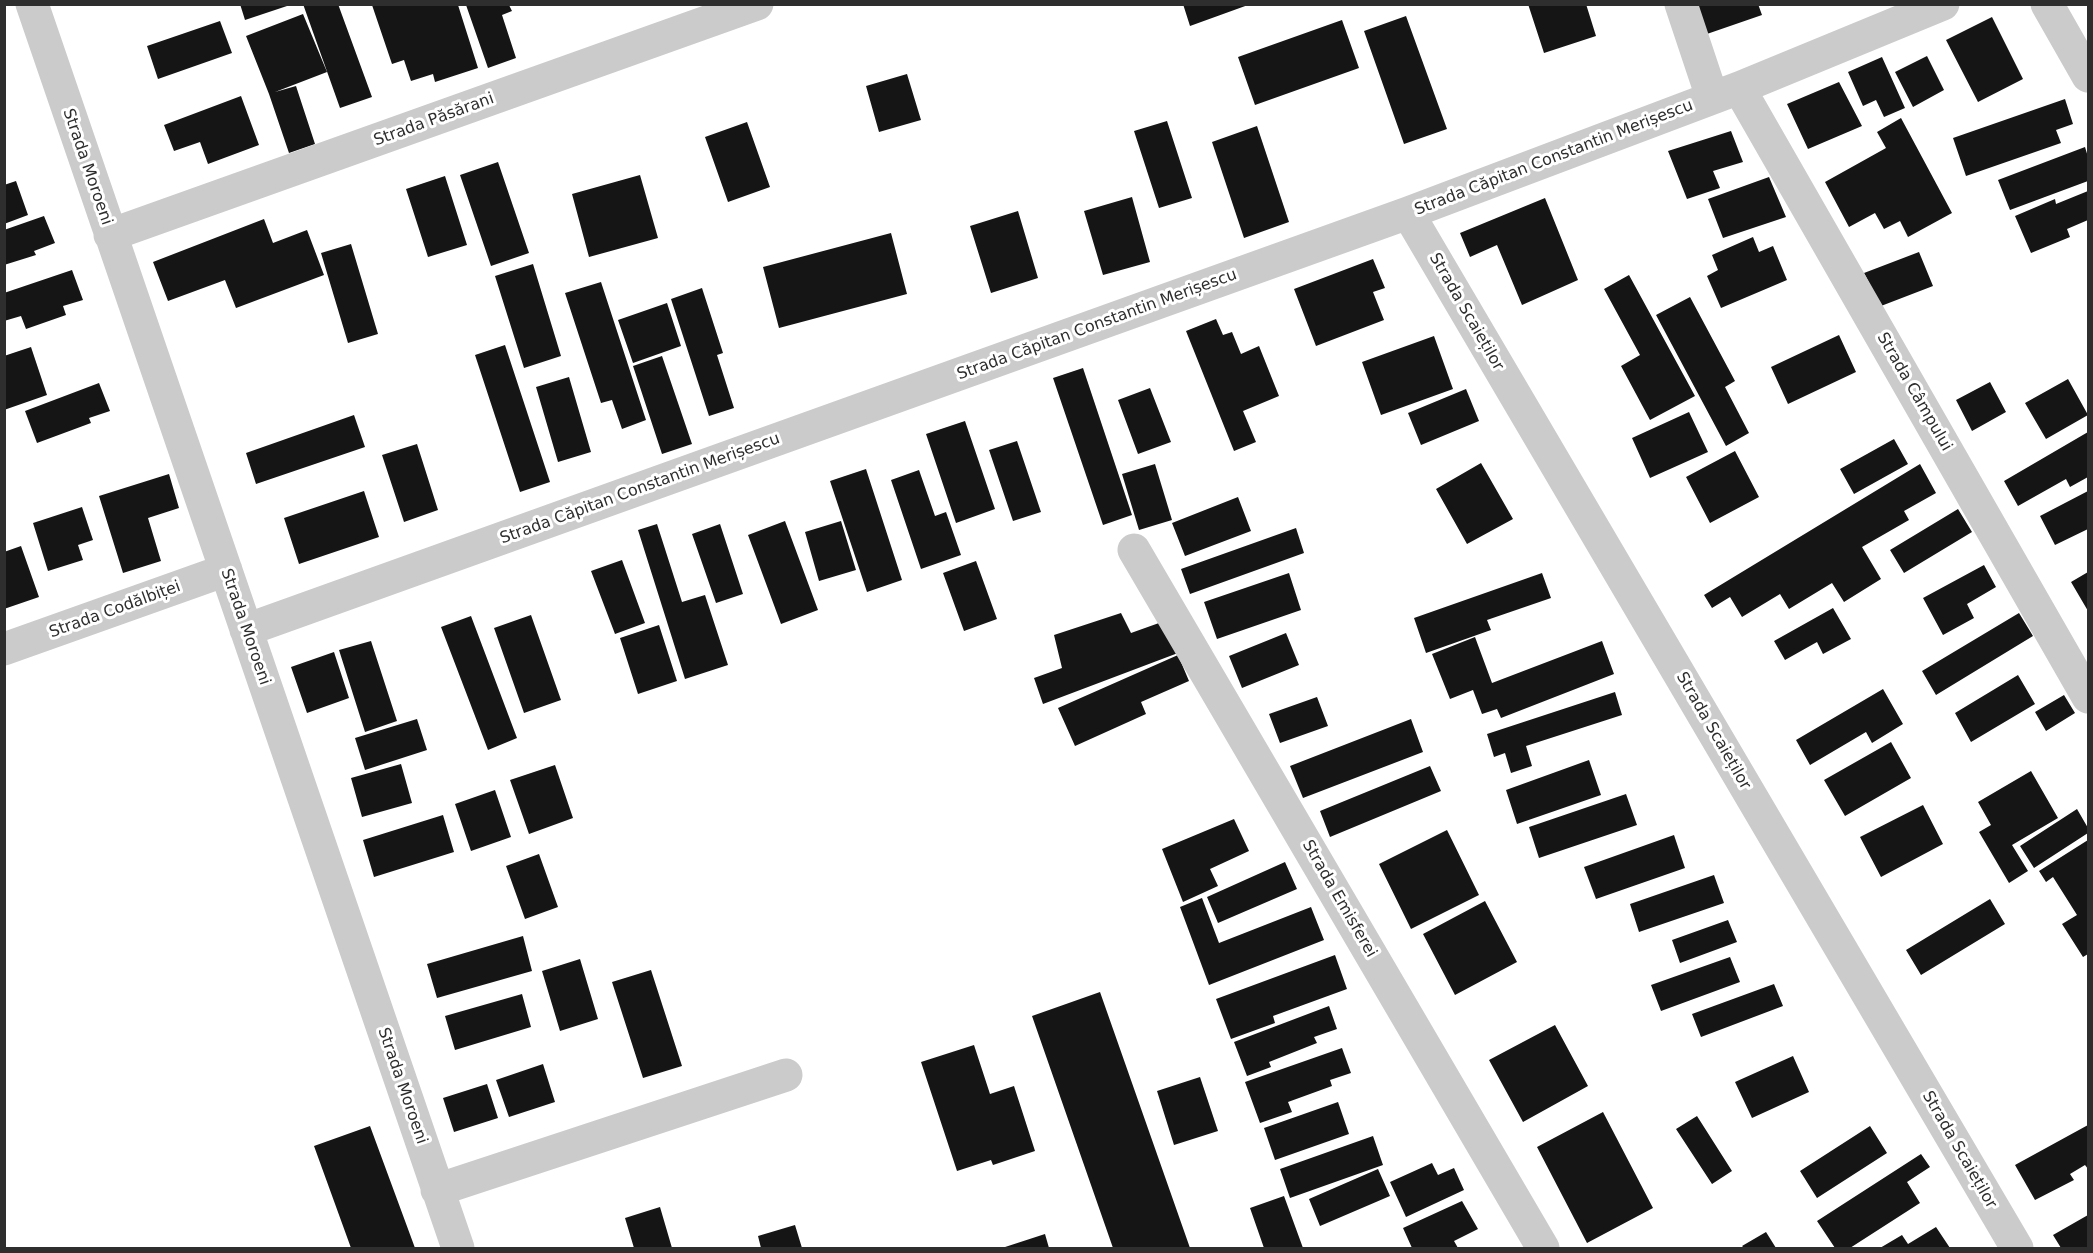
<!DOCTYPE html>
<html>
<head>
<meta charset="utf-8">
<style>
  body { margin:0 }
  #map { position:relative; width:2093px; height:1253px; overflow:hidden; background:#fff; font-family:"DejaVu Sans",sans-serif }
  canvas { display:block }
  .frame { position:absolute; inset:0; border:6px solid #2e2e2e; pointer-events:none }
</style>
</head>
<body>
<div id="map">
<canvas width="2093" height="1253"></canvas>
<div class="frame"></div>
</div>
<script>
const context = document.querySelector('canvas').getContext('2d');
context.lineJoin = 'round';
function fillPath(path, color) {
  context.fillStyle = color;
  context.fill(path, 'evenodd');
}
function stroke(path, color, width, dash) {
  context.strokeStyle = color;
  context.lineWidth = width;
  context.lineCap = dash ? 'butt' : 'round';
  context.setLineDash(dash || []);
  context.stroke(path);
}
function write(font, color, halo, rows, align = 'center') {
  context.font = font + ' "DejaVu Sans",sans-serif';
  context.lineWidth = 6;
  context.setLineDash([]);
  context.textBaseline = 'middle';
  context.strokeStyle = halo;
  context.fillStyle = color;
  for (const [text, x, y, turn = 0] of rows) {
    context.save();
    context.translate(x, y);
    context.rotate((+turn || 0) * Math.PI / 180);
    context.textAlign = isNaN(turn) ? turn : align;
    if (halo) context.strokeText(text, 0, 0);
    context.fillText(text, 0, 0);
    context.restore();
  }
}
fillPath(new Path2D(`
  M240 4H290V5L245 20Z
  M303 4H338L372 97 340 108Z
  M1183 4H1248V5L1190 26Z
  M1528 4H1586L1596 36 1544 53Z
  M1694 4H1758L1762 15 1704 35Z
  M372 5H458L478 68 435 82 433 74 411 81 404 60 392 64Z
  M466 5H509L512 11 502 15 516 58 488 68Z
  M303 14 327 72 275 92 296 86 315 144 289 153 269 94 246 36Z
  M1406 16 1447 129 1404 144 1364 31Z
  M1992 17 2023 79 1978 102 1946 40Z
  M1342 20 1359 68 1255 105 1238 57Z
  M220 21 232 53 158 79 147 46Z
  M1927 56 1944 90 1913 107 1895 72Z
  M1882 57 1905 108 1884 117 1876 100 1863 106 1848 72Z
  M907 74 921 120 879 132 866 86Z
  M1839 82 1862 126 1808 149 1787 104Z
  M241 96 259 145 208 164 200 142 174 151 164 125Z
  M2065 99 2073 124 2056 130 2061 143 1966 176 1953 138Z
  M1901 118 1952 213 1908 237 1900 221 1884 229 1875 213 1849 227 1825 182 1886 148 1877 132Z
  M1167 121 1192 198 1159 208 1134 131Z
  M747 122 770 187 728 202 705 137Z
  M1257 126 1289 222 1244 238 1212 142Z
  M1731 131 1743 162 1713 171 1720 188 1687 199 1668 151Z
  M2085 147 2088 157V181L2010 210 1998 180Z
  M498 162 529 253 491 266 460 175Z
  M640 175 658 238 589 257 572 194Z
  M445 176 467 245 428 257 406 189Z
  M1769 177 1786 217 1723 238 1708 199Z
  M16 181 28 215 4 224V185Z
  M2088 191V220L2067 229 2070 237 2031 253 2015 216 2055 199 2056 204Z
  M1132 197 1150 262 1103 275 1084 211Z
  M1545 198 1578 280 1522 305 1497 245 1470 257 1460 233Z
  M1018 211 1038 278 991 293 970 226Z
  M44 216 55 243 34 251 36 255 4 265V230Z
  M264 219 273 243 307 230 324 275 236 308 225 280 168 301 153 262Z
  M891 233 907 294 779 328 763 267Z
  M1753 237 1759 252 1773 246 1787 280 1721 308 1707 276 1718 270 1712 255Z
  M351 244 378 334 348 343 321 253Z
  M1919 252 1933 286 1881 306 1864 273Z
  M1373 259 1385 288 1373 292 1384 320 1316 346 1294 289Z
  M533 264 561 356 524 368 495 276Z
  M72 270 83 300 63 306 66 315 26 329 21 316 4 321V293Z
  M1629 275 1695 396 1650 420 1621 366 1640 355 1604 289Z
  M601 282 646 420 622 429 612 400 601 403 565 293Z
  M702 288 723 353 717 355 734 408 709 416 671 299Z
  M1690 297 1735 381 1725 387 1749 433 1726 446 1656 315Z
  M667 303 681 346 633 363 618 320Z
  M1216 319 1223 335 1232 332 1241 354 1259 346 1279 396 1243 411 1256 442 1234 451 1186 331Z
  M1839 335 1856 372 1788 404 1771 367Z
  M1434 336 1453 389 1381 415 1362 362Z
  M505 345 550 482 520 492 475 355Z
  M31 347 47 395 4 410V356Z
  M662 356 692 444 662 454 633 366Z
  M1083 368 1132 515 1103 525 1053 378Z
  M569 377 591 452 558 462 536 387Z
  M2068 379 2088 415 2046 439 2025 403Z
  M1990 382 2006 412 1972 431 1956 400Z
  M99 383 110 411 89 418 91 423 37 443 25 411Z
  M1150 388 1171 442 1138 454 1118 400Z
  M1466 389 1479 421 1421 445 1408 413Z
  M1689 412 1708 452 1650 478 1632 438Z
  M354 415 365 447 256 484 246 453Z
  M965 421 995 509 956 523 926 434Z
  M2088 432V477L2070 487 2066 479 2018 506 2004 481Z
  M1894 439 1908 464 1854 494 1840 469Z
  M1017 441 1041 512 1013 521 989 450Z
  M417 444 438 510 404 522 382 455Z
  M1735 451 1759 497 1710 523 1686 477Z
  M1481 463 1513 519 1467 544 1436 489Z
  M1155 464 1172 520 1139 530 1122 474Z
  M1920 464 1936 493 1904 511 1909 520 1862 547 1881 579 1844 602 1832 583 1789 609 1780 594 1742 617 1730 597 1712 608 1704 595Z
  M866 469 902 580 867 592 830 481Z
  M919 470 935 516 946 512 961 555 921 569 891 480Z
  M169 474 179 508 148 518 161 561 123 573 99 496Z
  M364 491 379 537 299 564 284 518Z
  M2088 491V529L2055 545 2040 516Z
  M1238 497 1251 531 1185 556 1172 523Z
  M82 507 93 540 78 545 83 560 48 571 33 523Z
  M1958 509 1972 532 1904 573 1890 550Z
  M785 521 818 610 781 624 748 535Z
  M841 521 856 570 819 581 805 532Z
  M657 524 682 602 705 595 728 665 685 679 638 530Z
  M720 524 743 594 716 603 692 534Z
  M1296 528 1304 553 1190 594 1181 569Z
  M21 546 39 597 4 609V552Z
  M622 560 645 623 615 634 591 571Z
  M976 561 997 619 964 631 943 573Z
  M1984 565 1996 587 1967 604 1974 618 1943 635 1923 598Z
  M2088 572V611L2071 582Z
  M1289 573 1301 610 1217 639 1204 602Z
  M1542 573 1551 598 1487 620 1491 630 1426 653 1414 618Z
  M1833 608 1851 639 1823 654 1817 642 1785 660 1774 641Z
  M1121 613 1131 633 1159 623 1178 653 1043 704 1034 678 1062 668 1054 635Z
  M2019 613 2033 636 1936 695 1922 671Z
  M531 615 561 700 524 713 494 628Z
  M471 616 517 738 488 750 441 627Z
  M659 625 677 681 638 694 620 638Z
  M1286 633 1299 665 1242 688 1229 656Z
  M1475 637 1492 683 1602 641 1614 674 1501 718 1497 709 1482 714 1473 690 1450 699 1432 654Z
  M371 641 397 721 365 732 339 650Z
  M334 652 349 698 307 713 291 667Z
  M1178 655 1189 681 1141 702 1146 714 1075 746 1058 708Z
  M2018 675 2035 704 1971 742 1955 713Z
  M1883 689 1903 724 1872 743 1866 732 1810 765 1796 740Z
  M1615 692 1622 715 1526 746 1532 766 1511 773 1505 753 1494 757 1487 734Z
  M2064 695 2075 713 2046 731 2035 712Z
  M1317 697 1328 726 1280 743 1269 714Z
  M417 719 427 750 365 770 355 738Z
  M1411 719 1423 752 1303 798 1290 766Z
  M1891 742 1911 778 1845 816 1824 780Z
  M1589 760 1601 795 1517 824 1506 790Z
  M401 764 412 803 362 817 351 778Z
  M555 765 573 818 529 834 510 780Z
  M1430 766 1441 791 1330 837 1320 811Z
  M2031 771 2058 818 2012 845 2028 871 2009 883 1979 832 1991 825 1978 802Z
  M495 790 511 837 471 851 455 804Z
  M1626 794 1637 825 1539 858 1529 827Z
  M1923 805 1943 844 1881 877 1860 837Z
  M2077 809 2088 828V833L2034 868 2020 846Z
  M443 815 454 852 374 877 363 840Z
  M1234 819 1249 851 1210 869 1218 886 1183 902 1162 849Z
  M1447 830 1479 895 1411 929 1379 864Z
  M1674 835 1685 868 1596 899 1584 867Z
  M2088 840V954L2083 957 2062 924 2077 915 2053 877 2046 882 2039 871Z
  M539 854 558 907 525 919 506 866Z
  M1285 862 1297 889 1218 923 1207 897Z
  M1714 875 1724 903 1639 932 1630 904Z
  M1202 898 1219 943 1311 907 1324 940 1209 985 1180 907Z
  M1990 899 2005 924 1921 975 1906 950Z
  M1485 901 1517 962 1455 995 1423 934Z
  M1728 920 1737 942 1680 963 1672 940Z
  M523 936 532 971 437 998 427 964Z
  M1335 955 1347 989 1273 1016 1275 1023 1231 1039 1216 999Z
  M1730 957 1740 982 1661 1011 1651 985Z
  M580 959 598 1019 560 1031 542 971Z
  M651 970 682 1066 643 1078 612 982Z
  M1774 984 1783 1006 1701 1037 1692 1014Z
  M1100 992 1190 1248H1113L1032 1016Z
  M522 994 531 1027 455 1050 445 1016Z
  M1329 1006 1337 1029 1314 1037 1317 1043 1269 1062 1271 1067 1247 1076 1234 1042Z
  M1555 1025 1588 1086 1523 1122 1489 1060Z
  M974 1045 990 1094 1014 1086 1035 1151 993 1165 991 1160 957 1171 921 1062Z
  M1342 1048 1351 1073 1330 1080 1332 1086 1288 1102 1292 1112 1260 1123 1245 1082Z
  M1793 1056 1809 1092 1752 1118 1735 1082Z
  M543 1064 555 1102 509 1117 496 1080Z
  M1200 1077 1218 1131 1174 1145 1157 1091Z
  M487 1084 498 1118 454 1132 443 1098Z
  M1338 1102 1349 1134 1275 1160 1264 1128Z
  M1603 1112 1653 1208 1587 1243 1537 1147Z
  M1697 1116 1732 1171 1712 1184 1676 1129Z
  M2088 1125V1169L2085 1165 2070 1174 2074 1180 2035 1200 2015 1165Z
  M370 1126 415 1248H351L314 1146Z
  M1870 1126 1887 1153 1817 1198 1800 1171Z
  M1373 1136 1383 1165 1290 1198 1280 1169Z
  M1921 1154 1930 1167 1907 1182 1920 1203 1850 1248H1835L1817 1221Z
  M1432 1163 1438 1175 1454 1168 1464 1190 1406 1217 1390 1182Z
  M1378 1169 1390 1196 1320 1226 1309 1199Z
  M1284 1196 1303 1248H1264L1250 1208Z
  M1462 1201 1478 1229 1454 1241 1458 1248H1412L1403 1228Z
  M660 1207 672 1248H634L625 1218Z
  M2088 1215V1248H2061L2053 1235Z
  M795 1225 802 1248H761L758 1236Z
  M1936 1227 1950 1248H1880L1902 1235 1908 1244Z
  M1766 1232 1776 1248H1744L1742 1246Z
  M1045 1234 1049 1248H1002Z`), '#151515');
stroke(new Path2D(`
  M32 4 458 1248
  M1681 4 1712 97
  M2047 4 2088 76
  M1739 88 2088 697
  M1408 213 2017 1248
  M110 235 757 4
  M1134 550 1543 1248
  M246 630 1408 213 1739 88 1943 4
  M4 649 226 570
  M437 1190 786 1075`), '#cbcbcb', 33);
write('16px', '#2e2e2e', '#fff', [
  ["Strada Păsărani",434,120,-20],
  ["Strada Căpitan Constantin Merișescu",1554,158,-21],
  ["Strada Moroeni",87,167,71],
  ["Strada Scaieților",1466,312,60],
  ["Strada Căpitan Constantin Merișescu",1097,325,-20],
  ["Strada Câmpului",1914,392,60],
  ["Strada Căpitan Constantin Merișescu",640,489,-20],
  ["Strada Codălbiței",115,610,-20],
  ["Strada Moroeni",245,627,71],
  ["Strada Scaieților",1713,731,60],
  ["Strada Emisferei",1339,899,60],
  ["Strada Moroeni",402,1086,71],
  ["Strada Scaieților",1959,1150,60]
]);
</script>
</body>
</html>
